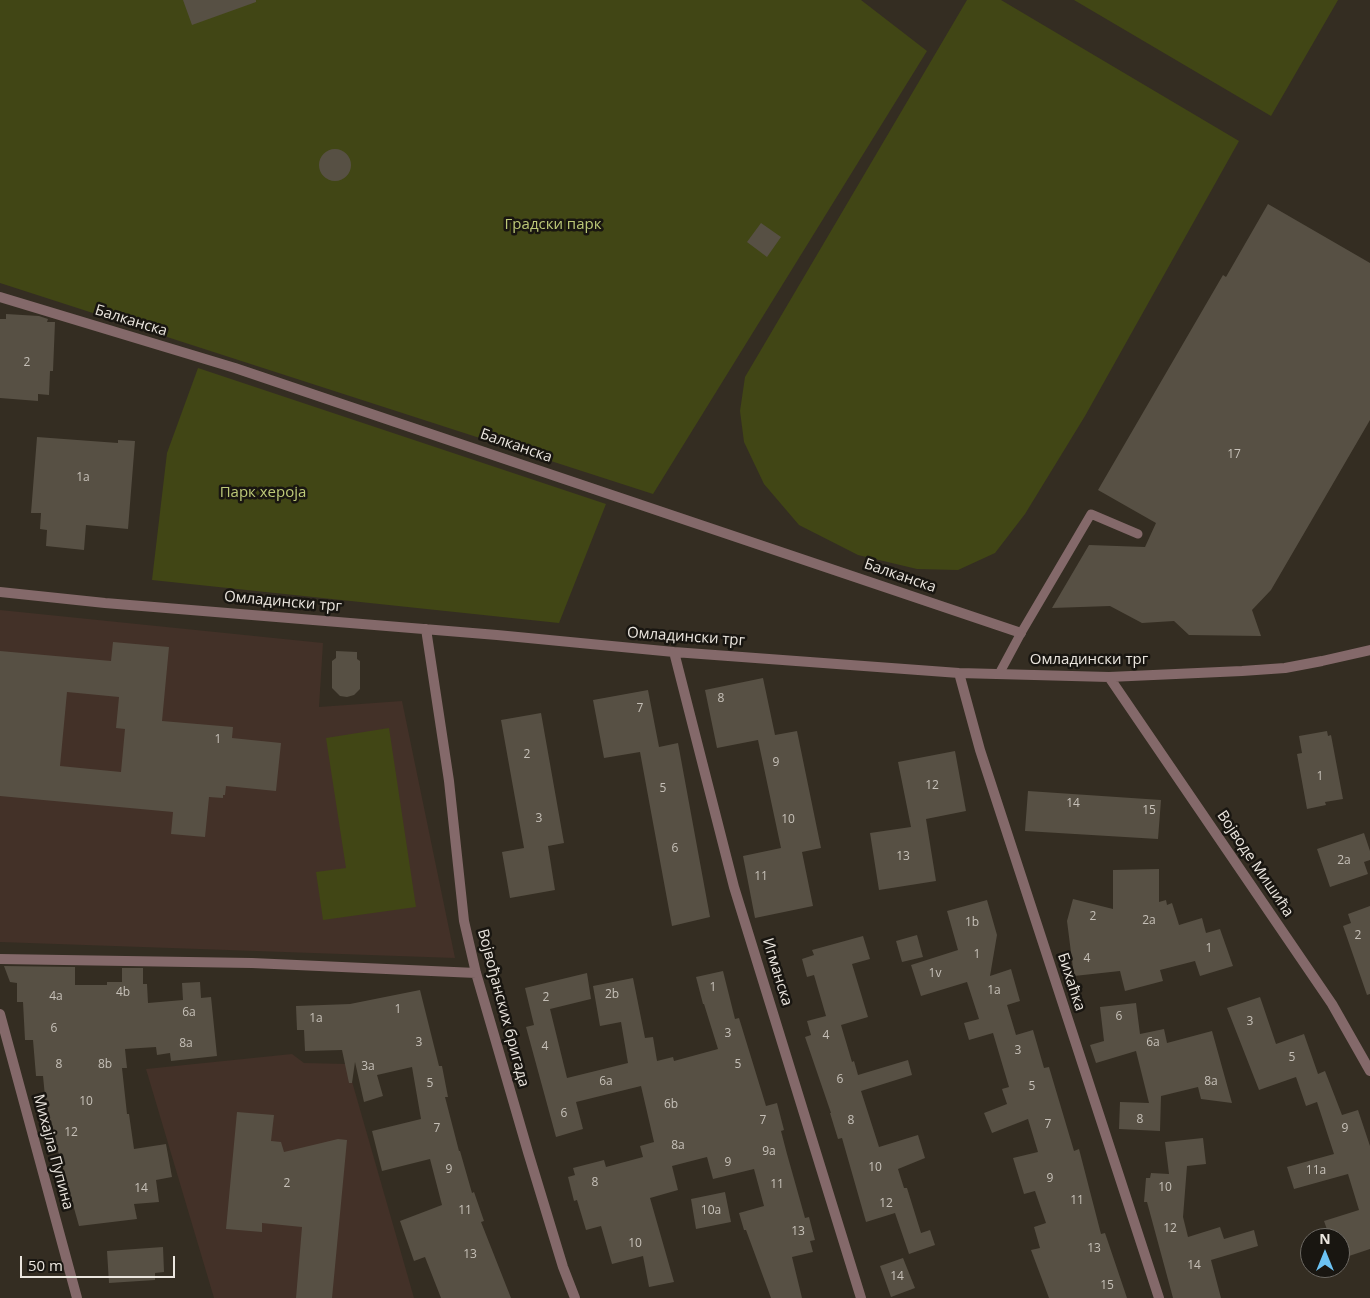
<!DOCTYPE html>
<html>
<head>
<meta charset="utf-8">
<style>
  body { margin:0 }
  #map { position:relative; width:1370px; height:1298px; overflow:hidden; background:#342d22; font-family:"Open Sans",sans-serif }
  canvas { display:block }
  .north { position:absolute; left:1300px; top:1228px; width:50px; height:50px; box-sizing:border-box; background:#191611; border:1px solid #6d6963; border-radius:50%; rotate:0deg; font-size:14px; font-weight:700; line-height:20px; text-align:center; color:#ebe6df }
  .north::after { content:''; display:block; margin:auto; width:18px; height:22px; background:#6cc2f3; clip-path:polygon(50% 0,100% 100%,50% 72%,0 100%) }
  .scale { position:absolute; left:20px; top:1256px; width:155px; height:22px; box-sizing:border-box; border:2px solid #ebe6df; border-top:0; padding-left:6px; font-size:15px; line-height:18px; white-space:nowrap; color:#ebe6df; -webkit-text-stroke:4px #191611; paint-order:stroke }
</style>
</head>
<body>
<div id="map">
<canvas width="1370" height="1298"></canvas>
<div class="north">N</div>
<div class="scale">50 m</div>
</div>
<script>
const context = document.querySelector('canvas').getContext('2d');
context.lineJoin = 'round';
function fillPath(path, color) {
  context.fillStyle = color;
  context.fill(path, 'evenodd');
}
function stroke(path, color, width, dash) {
  context.strokeStyle = color;
  context.lineWidth = width;
  context.lineCap = dash ? 'butt' : 'round';
  context.setLineDash(dash || []);
  context.stroke(path);
}
function write(font, color, halo, rows, align = 'center') {
  context.font = font + ' "Open Sans",sans-serif';
  context.lineWidth = 5;
  context.setLineDash([]);
  context.textBaseline = 'middle';
  context.strokeStyle = halo;
  context.fillStyle = color;
  for (const [text, x, y, turn = 0] of rows) {
    context.save();
    context.translate(x, y);
    context.rotate((+turn || 0) * Math.PI / 180);
    context.textAlign = isNaN(turn) ? turn : align;
    if (halo) context.strokeText(text, 0, 0);
    context.fillText(text, 0, 0);
    context.restore();
  }
}
fillPath(new Path2D(`
  M0 610 323 643 319 707 402 701 455 958 0 942Z
  M292 1054 304 1063 347 1064 414 1298H214L146 1069Z`), '#433128');
fillPath(new Path2D(`
  M0 0H861L927 51 653 494 0 283Z
  M967 0H1001L1239 141 1085 416 1025 514 995 553 958 570 917 569 858 555 799 525 764 484 744 442 740 411 745 377Z
  M1074 0H1338L1271 116Z
  M198 368 606 504 559 623 152 580 167 453Z
  M389 728 416 907 323 920 316 872 346 868 326 738Z`), '#414615');
fillPath(new Path2D(`
  M183 0H256V2L192 25Z
  M319 165a16 16 0 1 1 32 0a16 16 0 1 1-32 0Z
  M1268 204 1370 263V420L1271 590 1252 610 1261 636 1189 635 1174 621 1142 623 1110 606 1052 608 1089 545 1145 547 1156 523 1098 490 1223 275 1226 277Z
  M761 223 781 237 767 257 747 242Z
  M6 314 39 316 48 319 47 322H55L53 371H50L49 395 38 394V401L0 398V319H6Z
  M37 437 118 443V440L135 441 128 529 86 525 84 550 46 546 47 530 40 529 41 513H31Z
  M113 642 169 647 162 721 233 727 232 738 281 743 276 791 226 786 225 795H223V798L209 797 205 837 171 834 173 812 0 796V651L111 661ZM67 692 119 697 116 728 125 729 121 772 60 766Z
  M336 651 357 652V659L360 661V689L354 695 347 697 340 696 332 688V661L336 658Z
  M763 678 775 735 797 731 821 848 802 852 813 906 755 918 743 856 781 848 758 740 717 748 705 690Z
  M648 690 659 747 678 743 710 917 672 926 640 752 604 758 593 700Z
  M541 713 564 843 548 846 555 890 510 898 502 852 524 848 501 720Z
  M1327 731 1328 736 1331 735 1343 799 1325 802 1326 805 1307 809 1297 754 1302 753 1299 736Z
  M955 751 966 811 926 819 936 881 879 890 870 833 911 827 898 762Z
  M1028 791 1161 800 1158 839 1025 831Z
  M1364 833 1370 851V860L1364 862 1368 874 1330 887 1317 849Z
  M1159 869V902L1166 900 1167 905 1172 903 1179 925 1202 918 1206 933 1220 929 1233 966 1200 976 1195 961 1160 970 1163 981 1125 991 1120 971 1074 976 1067 921 1073 899 1113 909V870Z
  M987 900 997 935 990 976 1011 969 1020 1001 1007 1005 1016 1035 1033 1030 1044 1068 1049 1067 1074 1151 1079 1149 1101 1234 1105 1233 1127 1298H1049L1031 1250 1040 1248 1034 1227 1046 1223 1035 1191 1024 1194 1013 1158 1038 1152 1028 1119 992 1133 984 1113 1007 1104 1002 1089 1009 1087 993 1033 969 1040 964 1023 979 1019 967 982 921 996 911 965 958 950 947 911Z
  M1370 906V994L1367 995 1343 926 1351 923 1348 914Z
  M917 935 923 957 902 962 896 941Z
  M863 936 870 959 852 964 868 1017 841 1025 852 1062 854 1061 858 1075 908 1060 912 1075 861 1091 879 1147 918 1135 925 1158 898 1169 904 1188H907L921 1233 930 1230 935 1245 909 1254 895 1213 866 1222 842 1138 838 1139 830 1113H831L805 1037 811 1035 807 1021 826 1016 814 975 807 977 802 959 814 955 812 950Z
  M4 966 75 967V985H107V982H122V968H143V984H147L148 1003 183 1000 182 983 200 982 201 998 211 997 217 1056 171 1061 170 1053 157 1055 156 1047 125 1049 127 1068H122L127 1114H129L134 1149 166 1144 172 1177 156 1180 159 1202 134 1204 137 1219 79 1226 58 1151H56L49 1117H47L43 1076H36L33 1040H25L23 1002H17V983L10 982Z
  M723 971 735 1019 739 1018 766 1106 777 1103 784 1130 781 1131 787 1154 805 1218 809 1217 815 1240 810 1241 813 1252 792 1257 802 1298H771L746 1230H744L739 1213 764 1206 754 1169 713 1179 707 1157 672 1166 678 1190 650 1198 674 1282 649 1287 643 1256 612 1264 601 1226 586 1230 577 1200 574 1201 568 1177 575 1175 573 1168 604 1160 606 1167 643 1157 640 1146 654 1142 641 1086 576 1102 583 1129 556 1137 526 1027 534 1025 525 988 587 973 591 999 550 1009 567 1078 628 1063 621 1022 600 1026 593 986 633 978 645 1038 653 1037 657 1061 673 1057 674 1061 718 1049 704 1004H703L696 977Z
  M420 990 439 1066H442L448 1097H445L459 1151H460L472 1193 474 1192 484 1221 481 1222 511 1298H441L425 1257 414 1261 400 1221 442 1205 430 1159 382 1171 372 1131 421 1119 412 1067 377 1075 383 1096 364 1102 355 1062 352 1083H349L342 1050 305 1051 304 1030H297L296 1006 350 1004Z
  M1260 997 1276 1044 1304 1034 1318 1074 1325 1071 1342 1115 1358 1110 1370 1146V1249L1340 1259V1238H1330L1324 1221 1359 1210 1348 1174 1294 1189 1287 1167 1334 1154 1317 1102 1306 1106 1296 1077 1259 1090 1227 1008Z
  M1136 1003 1140 1034 1164 1029 1167 1043 1212 1031 1232 1103 1201 1099 1198 1087 1161 1096 1160 1131 1119 1129 1120 1102 1149 1103 1136 1051 1096 1063 1090 1045 1104 1041 1100 1007Z
  M237 1112 274 1115 271 1141 281 1142 284 1152 338 1139 347 1140 332 1298H296L302 1227 262 1223V1232L226 1229Z
  M1203 1138 1206 1164 1187 1166 1183 1217 1188 1237 1220 1227 1224 1239 1254 1230 1258 1246 1211 1260 1221 1298H1173L1147 1202H1144L1146 1178H1150L1151 1173 1169 1174 1165 1142Z
  M725 1192 731 1222 696 1229 691 1199Z
  M163 1247 164 1272 155 1273V1280L109 1283 107 1251Z
  M903 1258 915 1288 891 1297 880 1266Z`), '#575044');
stroke(new Path2D(`
  M999 674 1021 633 1091 514 1138 534`), '#84696a', 9);
stroke(new Path2D(`
  M0 297 235 368 1021 633`), '#84696a', 10);
stroke(new Path2D(`
  M0 592 105 603 497 635 674 652 959 673 1109 677 1242 671 1285 668 1322 661 1370 650
  M426 629 449 781 464 921 476 973 528 1152 563 1267 575 1298
  M674 652 734 887 861 1298
  M959 673 980 750 1159 1298
  M1109 677 1332 1004 1370 1071
  M0 959 252 963 476 973
  M0 1014 77 1298`), '#84696a', 10);
write('12px', '#c6c0b8', null, [
  ["2",27,363],
  ["17",1234,455],
  ["1a",83,478],
  ["8",721,699],
  ["7",640,709],
  ["1",218,740],
  ["2",527,755],
  ["9",776,763],
  ["1",1320,777],
  ["12",932,786],
  ["5",663,789],
  ["14",1073,804],
  ["15",1149,811],
  ["3",539,819],
  ["10",788,820],
  ["6",675,849],
  ["13",903,857],
  ["2a",1344,861],
  ["11",761,877],
  ["2",1093,917],
  ["2a",1149,921],
  ["1b",972,923],
  ["2",1358,936],
  ["1",1209,949],
  ["1",977,955],
  ["4",1087,959],
  ["1v",935,974],
  ["1",713,988],
  ["1a",994,991],
  ["4b",123,993],
  ["2b",612,995],
  ["4a",56,997],
  ["2",546,998],
  ["1",398,1010],
  ["6a",189,1013],
  ["6",1119,1017],
  ["1a",316,1019],
  ["3",1250,1022],
  ["6",54,1029],
  ["3",728,1034],
  ["4",826,1036],
  ["3",419,1043],
  ["6a",1153,1043],
  ["8a",186,1044],
  ["4",545,1047],
  ["3",1018,1051],
  ["5",1292,1058],
  ["8",59,1065],
  ["8b",105,1065],
  ["5",738,1065],
  ["3a",368,1067],
  ["6",840,1080],
  ["6a",606,1082],
  ["8a",1211,1082],
  ["5",430,1084],
  ["5",1032,1087],
  ["10",86,1102],
  ["6b",671,1105],
  ["6",564,1114],
  ["8",1140,1120],
  ["7",763,1121],
  ["8",851,1121],
  ["7",1048,1125],
  ["7",437,1129],
  ["9",1345,1129],
  ["12",71,1133],
  ["8a",678,1146],
  ["9a",769,1152],
  ["9",728,1163],
  ["10",875,1168],
  ["9",449,1170],
  ["11a",1316,1171],
  ["9",1050,1179],
  ["8",595,1183],
  ["2",287,1184],
  ["11",777,1185],
  ["10",1165,1188],
  ["14",141,1189],
  ["11",1077,1201],
  ["12",886,1204],
  ["11",465,1211],
  ["10a",711,1211],
  ["12",1170,1229],
  ["13",798,1232],
  ["10",635,1244],
  ["13",1094,1249],
  ["13",470,1255],
  ["14",1194,1266],
  ["14",897,1277],
  ["15",1107,1286]
]);
write('15px', '#bdc978', '#191611', [
  ["Градски парк",553,225],
  ["Парк хероја",263,493]
]);
write('15px', '#ebe6df', '#191611', [
  ["Балканска",131,321,17],
  ["Балканска",516,446,19],
  ["Балканска",900,576,19],
  ["Омладински трг",283,602,5],
  ["Омладински трг",686,637,4],
  ["Омладински трг",1089,660],
  ["Војводе Мишића",1255,864,56],
  ["Игманска",777,972,73],
  ["Бихаћка",1071,982,72],
  ["Војвођанских бригада",503,1008,75],
  ["Михајла Пупина",53,1152,75]
]);
</script>
</body>
</html>
